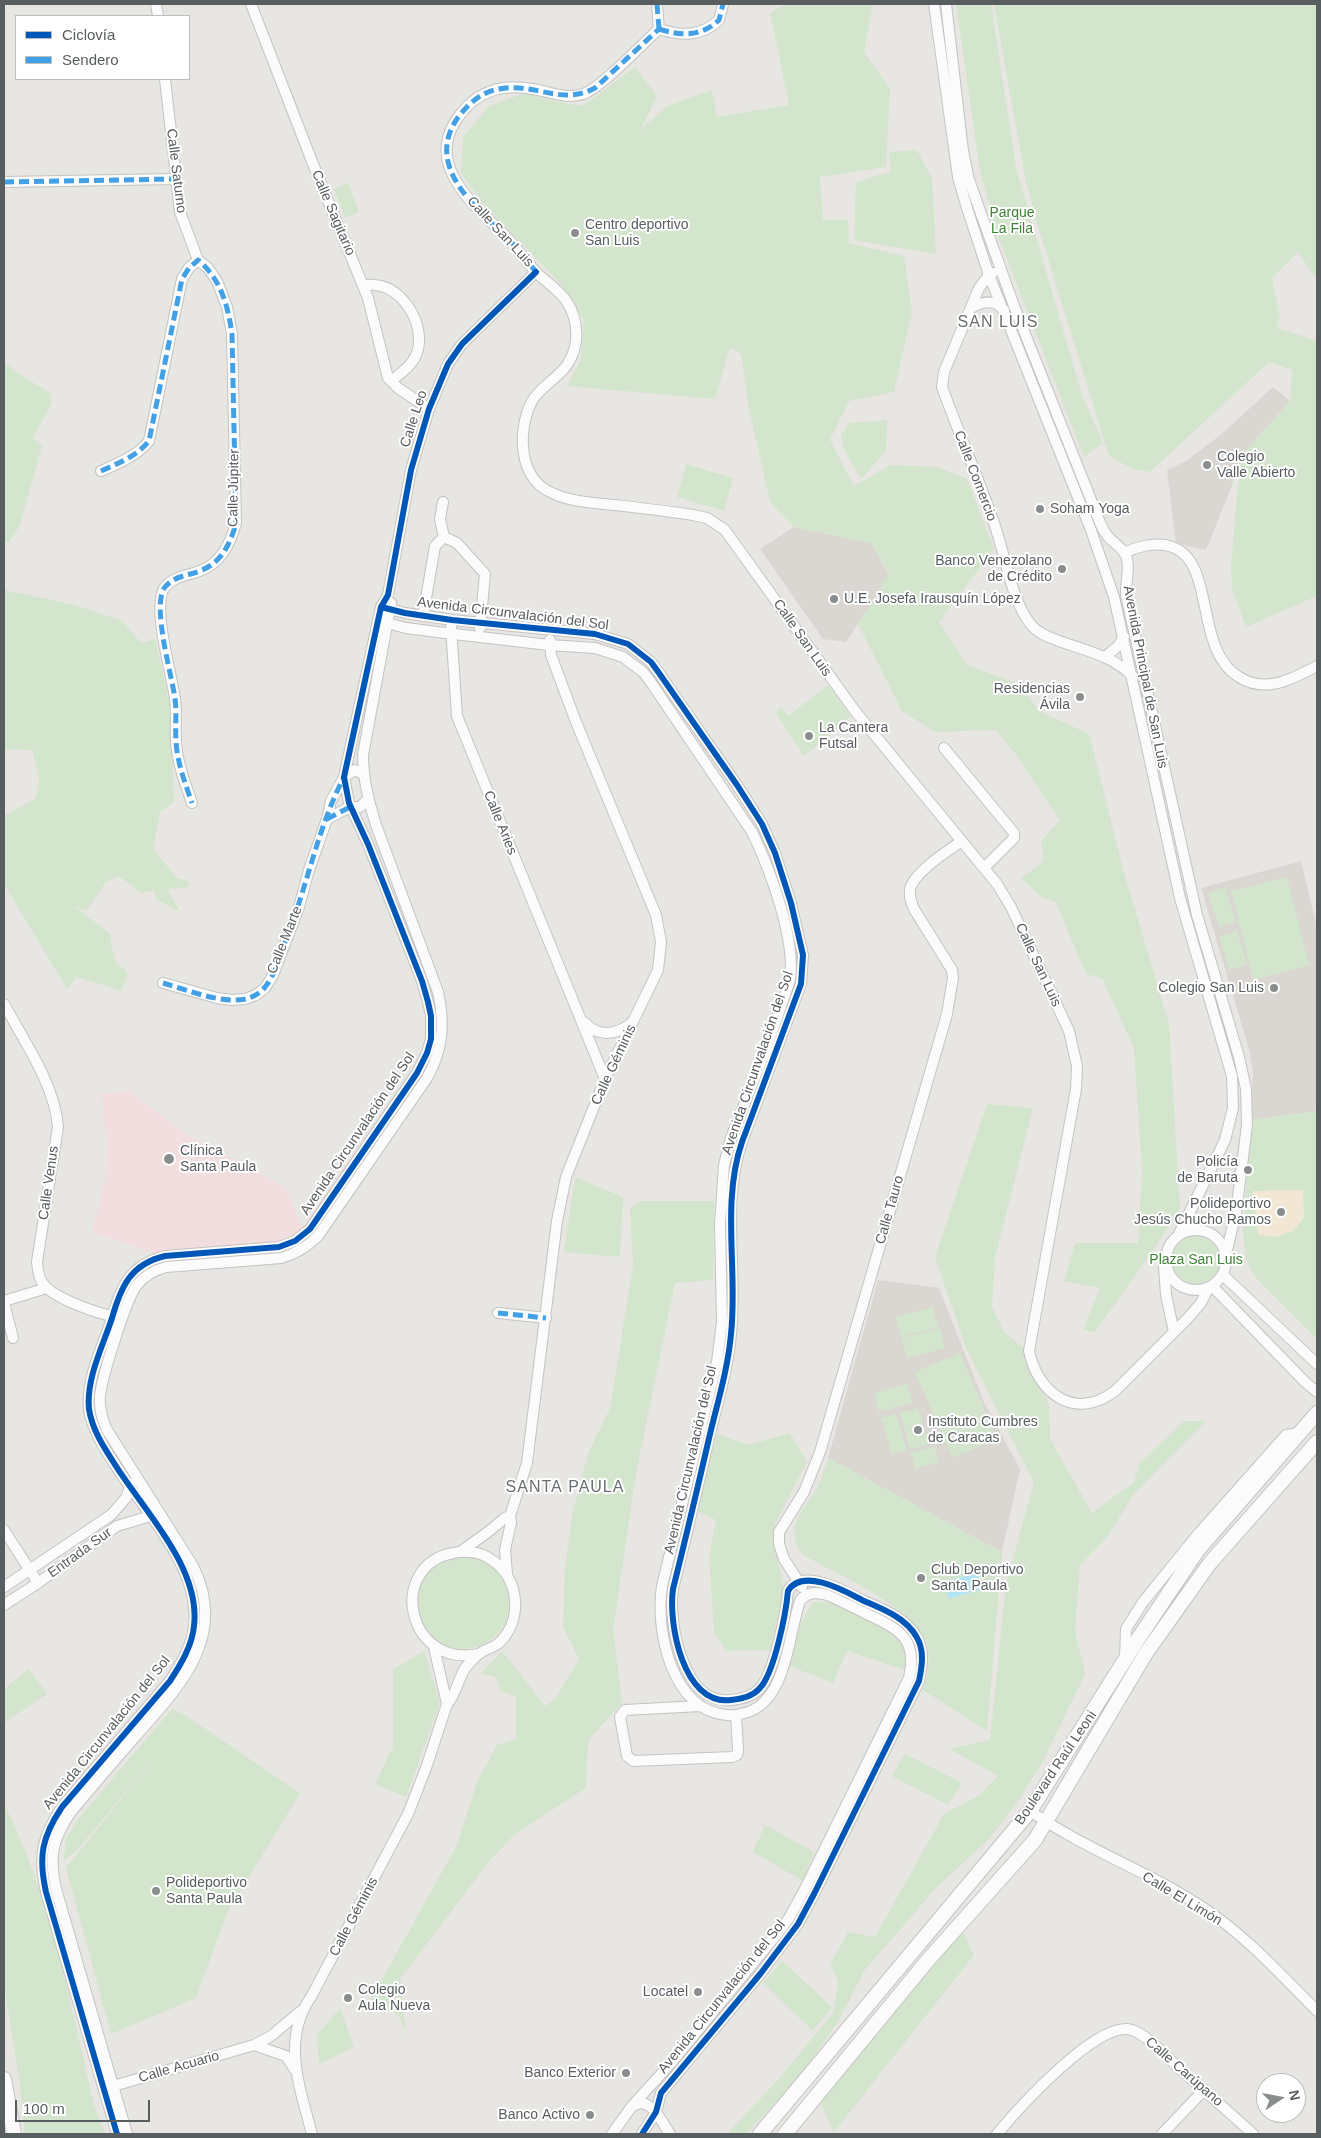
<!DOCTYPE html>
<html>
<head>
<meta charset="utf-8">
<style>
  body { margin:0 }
  #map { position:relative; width:1321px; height:2138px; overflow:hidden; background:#e8e6e2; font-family:Helvetica,sans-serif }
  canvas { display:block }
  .frame { position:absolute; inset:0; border:5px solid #585d60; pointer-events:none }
  .legend { position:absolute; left:15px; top:15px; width:175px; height:65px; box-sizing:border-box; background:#fff; border:1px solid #bcbebf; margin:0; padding:6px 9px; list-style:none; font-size:15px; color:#585d60 }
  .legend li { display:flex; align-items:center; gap:10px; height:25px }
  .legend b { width:25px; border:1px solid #bcbebf }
  .north { position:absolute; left:1256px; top:2073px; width:50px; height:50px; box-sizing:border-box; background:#fff; border:1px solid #bcbebf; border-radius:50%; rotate:78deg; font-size:14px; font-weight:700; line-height:20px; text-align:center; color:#585d60 }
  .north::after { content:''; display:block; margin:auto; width:18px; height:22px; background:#8a8d8e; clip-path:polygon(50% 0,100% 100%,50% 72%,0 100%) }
  .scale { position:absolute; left:15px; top:2100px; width:135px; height:22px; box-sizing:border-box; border:2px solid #585d60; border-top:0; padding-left:6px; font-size:15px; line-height:18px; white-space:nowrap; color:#585d60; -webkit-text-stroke:4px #fff; paint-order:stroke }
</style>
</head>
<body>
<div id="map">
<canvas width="1321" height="2138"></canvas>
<div class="frame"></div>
<ul class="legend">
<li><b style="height:6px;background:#0057b8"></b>Ciclovía</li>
<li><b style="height:6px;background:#42a1e6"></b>Sendero</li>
</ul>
<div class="north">N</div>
<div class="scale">100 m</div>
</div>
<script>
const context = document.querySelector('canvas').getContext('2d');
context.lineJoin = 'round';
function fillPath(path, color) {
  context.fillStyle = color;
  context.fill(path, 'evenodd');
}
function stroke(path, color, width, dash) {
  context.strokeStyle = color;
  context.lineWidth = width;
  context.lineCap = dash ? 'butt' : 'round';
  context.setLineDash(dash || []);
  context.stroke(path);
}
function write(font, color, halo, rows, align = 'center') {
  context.font = font + ' Helvetica,sans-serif';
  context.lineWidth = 4;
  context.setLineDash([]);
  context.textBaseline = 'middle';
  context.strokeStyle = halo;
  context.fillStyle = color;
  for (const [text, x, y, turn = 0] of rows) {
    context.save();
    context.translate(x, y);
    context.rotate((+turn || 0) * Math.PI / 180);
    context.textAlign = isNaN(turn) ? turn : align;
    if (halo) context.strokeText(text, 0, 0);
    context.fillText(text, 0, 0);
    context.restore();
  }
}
fillPath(new Path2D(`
  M1273 387 1290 401 1240 457 1232 485 1206 550 1176 543 1167 470 1186 461 1223 433Z
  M794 527 871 543 889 575 846 642 823 639 760 549Z
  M1301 861 1317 928V1111L1251 1120 1253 1070 1249 1049 1201 888Z
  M878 1280 939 1288 984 1402 1020 1469 1002 1552 828 1458Z`), '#dad6d1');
fillPath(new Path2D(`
  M131 1092 179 1130 286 1188 303 1230 286 1241 155 1253 92 1232 106 1177 107 1141 101 1094Z`), '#f2dede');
fillPath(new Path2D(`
  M787 4H873L864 52 890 89 886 167 820 177 823 220H848L849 243 904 256 912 312 894 392 849 401 830 440 854 486 891 465 937 467 967 479 994 549 939 622 967 665 1019 684 1039 711 1089 734 1123 869 1169 1024 1180 1208 1152 1252 1095 1332 1083 1330 1100 1288 1064 1281 1075 1243H1138L1142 1172 1134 1048 1102 978 1086 974 1056 902 1041 897 1021 878 1044 861 1041 841 1060 820 1018 757 996 730 935 732 902 711 858 624 889 574 871 543 794 527 770 502 749 409 741 354 730 347 715 399 567 386 581 359 584 320 560 283 484 205 461 173 463 137 489 106 525 93 558 102 583 106 635 67 657 96 641 129 667 106 712 90 717 117 789 105 770 13Z
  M956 4H991L1016 168 1082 395 1103 443 1084 457 996 231 979 165Z
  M994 4H1317V280L1298 252 1272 278 1280 317 1277 328 1317 341V596L1246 627 1232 589 1231 566 1240 457 1290 401 1292 370 1269 362 1150 472 1133 469 1109 456 1037 223 1026 182Z
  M917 150 932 179 936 254 854 240 856 182 891 172 889 152Z
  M348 183 359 212 345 218 334 189Z
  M4 362 16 372 50 393 52 403 33 438 42 446 19 527 9 542 4 543Z
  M887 420 886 451 861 479 844 450 841 435 849 423Z
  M686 464 733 478 724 511 677 497Z
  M4 590 75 605 122 621 141 643 155 639 171 710 174 802 160 812 153 849 177 878 189 881 188 887 167 889 180 912 157 900 154 890 141 893 119 876 106 882 86 911 74 906 109 933 115 961 128 973 122 991 77 977 67 989 4 884V816L36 798 39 777 32 750 4 749Z
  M828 685 851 717 804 756 775 712 782 707 788 716Z
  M1287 877 1309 965 1253 980 1231 891Z
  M1225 887 1236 922 1219 927 1208 893Z
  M1237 931 1247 964 1229 970 1219 937Z
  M987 1104 1033 1108 995 1257 992 1307 1004 1332 1024 1348 1049 1405 1050 1439 1092 1513 1134 1482 1139 1464 1184 1421H1206L1133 1495 1108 1536 1080 1565 1075 1630 1085 1674 1042 1763 1019 1800 990 1838 936 1888 864 1971 839 2020 803 2072 746 2134H727L777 2081 833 2013 838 1981 830 1965 848 1932 875 1937 944 1814 978 1796 998 1776 949 1749 990 1740 1006 1584 1034 1482 966 1348 935 1257Z
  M1317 1111V1339L1255 1277 1246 1259 1243 1231 1251 1120Z
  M575 1177 623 1197 620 1257 564 1252Z
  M641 1201H714L713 1280 675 1283 636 1473 613 1630 622 1703 588 1740 586 1788 515 1834 491 1859 400 1979 406 2033 399 2016 370 2001 457 1845 477 1782 497 1745 516 1739V1697L501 1691 496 1677 481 1673 502 1651 545 1706 556 1698 579 1659 563 1627 565 1566 573 1511 588 1454 610 1408 633 1265 630 1208Z
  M1166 1260a30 30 0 1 1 60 0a30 30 0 1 1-60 0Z
  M933 1307 938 1327 901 1337 895 1317Z
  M940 1328 945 1348 907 1358 902 1338Z
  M960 1353 997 1439 952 1458 915 1372Z
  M907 1384 912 1402 879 1412 874 1394Z
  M918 1408 929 1444 910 1449 900 1413Z
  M896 1414 907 1450 892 1455 881 1418Z
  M790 1433 807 1462 776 1522 773 1537 784 1590 770 1650 726 1651 714 1632 709 1556 716 1520 697 1511 717 1434 749 1445Z
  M935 1446 939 1462 915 1469 911 1453Z
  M828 1458 1002 1552 987 1731 923 1690C927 1676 931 1661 927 1645 918 1609 835 1573 803 1555 782 1528 804 1511 817 1488 822 1479 825 1468 828 1458Z
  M416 1602a47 47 0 1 1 94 0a47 47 0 1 1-94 0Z
  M813 1602H828L850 1609 899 1634 906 1649 905 1670 847 1651 833 1683 789 1666C791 1641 800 1623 813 1602Z
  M424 1651 440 1703 406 1797 375 1784 393 1747V1669Z
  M29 1669 47 1694 4 1723V1689Z
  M172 1709 188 1717 300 1793 227 1913 196 1998 111 2034 66 1868 153 1759 79 1848 64 1861 66 1839 80 1817Z
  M905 1754 962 1783 948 1805 892 1776Z
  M4 1804C52 1898 70 2005 95 2108L105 2134H25L20 2086 4 1982Z
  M765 1825 814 1852 803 1881 753 1852Z
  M961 1927 974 1955 834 2132 818 2097Z
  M782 1961 832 2007 813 2031 763 1983Z
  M340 2008 354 2047 319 2064 317 2035Z`), '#d3e5cc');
fillPath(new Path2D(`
  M1303 1190 1304 1217 1293 1231 1276 1237 1258 1235 1253 1191Z`), '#f2e7d5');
fillPath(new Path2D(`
  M977 1570 982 1589 949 1599 944 1582 973 1574V1571Z`), '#b2e4f6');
const street = new Path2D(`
  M156 4 158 16
  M251 4 313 164 368 298 388 378 398 388 429 409
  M657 4 659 29
  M934 4 958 177 967 208 989 275 1091 530 1114 597 1180 898 1232 1076 1233 1108 1225 1140 1178 1236
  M946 4 963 151 969 180 1014 306 1101 525C1109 542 1115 541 1124 552 1132 564 1125 582 1126 595L1197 915 1239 1057 1246 1089 1247 1125 1236 1213 1226 1254
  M659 29C642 44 602 87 583 94 567 99 553 93 538 90 502 82 474 91 455 122 425 170 481 210 510 241 519 251 527 263 537 273 546 282 559 290 567 302 579 321 580 346 567 365 557 379 541 386 532 401 517 430 518 479 552 493 571 502 594 503 614 505 640 508 667 511 693 515L707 518 725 530 855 711 997 884 1011 907 1069 1031 1077 1066 1076 1089 1029 1351C1038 1394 1075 1421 1115 1391L1188 1318 1201 1303 1208 1289
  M659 29C681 36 701 37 719 20L723 4
  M165 79 180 212 198 260 208 268 217 281 227 307 232 334 236 523C231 542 222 562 202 570 189 576 175 575 165 587 151 605 172 675 175 699 177 712 175 727 176 741 177 762 185 783 192 803
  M4 182 175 179
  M993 273 989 275 979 288 944 372 942 387C959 434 979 479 995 526 1005 555 1012 603 1032 626 1039 634 1049 637 1059 641 1084 650 1114 656 1133 677
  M363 286C396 277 425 319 418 349 415 364 401 373 391 381
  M971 308C983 301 994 299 1004 310
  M101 471C119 463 137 456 149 441L182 279 189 268 198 260
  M443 502 440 519 444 537
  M1124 553C1136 547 1152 543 1165 545 1219 554 1191 648 1239 677 1266 694 1292 679 1317 666
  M381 607 405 613 452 620 595 634 628 644 651 662 659 673 737 785 762 824 775 853 791 903 803 955 801 984 742 1142C721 1203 738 1271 731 1334 728 1368 718 1401 710 1434 698 1486 686 1537 673 1589 668 1623 683 1706 731 1700 741 1699 752 1697 759 1689 774 1675 786 1613 788 1591 802 1567 845 1591 862 1600 882 1609 905 1617 916 1636 925 1650 922 1666 919 1681L814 1894 798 1924 761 1973 661 2093 656 2112 642 2134
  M423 616 435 546 444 537 457 543 485 574 480 628
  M379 621 406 628 437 632 549 645 595 648 623 657 643 672 650 681 752 832C770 869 796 939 790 980L766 1049 731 1138 724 1165 720 1224 722 1322 717 1362 662 1586C655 1631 672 1711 727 1715 741 1716 756 1711 765 1701 787 1679 790 1631 800 1601 806 1592 817 1592 827 1595 841 1601 855 1608 869 1615 900 1629 918 1640 909 1678L805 1889 789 1918 777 1934 671 2063 632 2106 612 2134
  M451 627 457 716 605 1079
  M1105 657 1118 646 1124 637
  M944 748 1014 833V838L984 868
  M327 819 350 807H360L368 799
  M163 983 217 998 232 1000 245 999 256 995 265 988 273 975 299 907 309 870 327 819 331 801 344 777 355 770 364 775
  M4 1004C24 1041 55 1085 58 1127L37 1262C38 1269 38 1276 42 1282 51 1298 99 1314 117 1317
  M584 1022C599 1038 617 1035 633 1022
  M1166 1260a30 30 0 1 1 60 0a30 30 0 1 1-60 0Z
  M1164 1267 1166 1295 1174 1332
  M1223 1275 1317 1364
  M1212 1286 1305 1382 1317 1392
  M4 1301 47 1288
  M4 1303 13 1338
  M498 1313 546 1318
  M4 1530 38 1583
  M460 1552 488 1532 505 1518 510 1516
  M507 1574 505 1550 511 1523 510 1516 527 1463 557 1221 566 1177 605 1079 658 970 661 942 656 915 576 722 551 655 550 640
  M4 1587 111 1515 126 1498 131 1484
  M802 1587 784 1559 779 1544V1532L804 1492 820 1452 947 1014 953 978 952 970 914 909C911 902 908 894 911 886 918 870 947 851 962 841
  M4 1605 38 1583 117 1526 154 1515
  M434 1647 447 1704
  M1125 1659 1126 1629 1143 1602 1199 1533 1286 1435 1300 1433
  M700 1706 625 1710 620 1717 627 1756 633 1761 732 1757 737 1755 738 1750 736 1715
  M1030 1811C1086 1850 1153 1873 1208 1911 1249 1939 1282 1976 1317 2011
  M254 2045 286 2056 295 2070
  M110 2087 254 2045 271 2036 301 2011
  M632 2106 640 2103C654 2103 663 2124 670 2134
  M117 2134 46 1892C38 1856 42 1837 62 1807L170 1681C181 1664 192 1646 194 1626 201 1567 143 1510 114 1463 103 1446 92 1429 89 1409 86 1378 103 1346 112 1318 121 1286 131 1264 165 1256L279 1247 295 1241 310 1229 417 1073 427 1053 431 1039V1016L428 1002 422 981 368 844 349 803 344 777 381 607 388 595 411 470 429 409 448 364 462 344 536 272
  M127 2134 56 1889C49 1856 52 1841 70 1813 92 1787 113 1762 135 1737 179 1687 229 1637 193 1566L107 1430C102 1419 99 1407 100 1396 102 1377 126 1299 137 1285 144 1276 155 1270 166 1267L281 1258C296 1254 307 1247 318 1236L427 1078C443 1050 445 1024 438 992L376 825C369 802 363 780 363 755L391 603
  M312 2134C300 2088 281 2040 311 1997L408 1814 426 1768 447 1704C456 1696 458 1678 466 1667 470 1663 474 1657 479 1654 485 1649 493 1648 499 1643 523 1620 520 1579 492 1560 481 1552 466 1550 453 1553 386 1566 407 1669 479 1654
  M997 2134C1017 2110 1099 2018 1132 2030 1152 2038 1166 2057 1182 2071 1206 2092 1230 2113 1253 2134
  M1162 2134 1204 2090`);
const secondary = new Path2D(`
  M4 2079 14 2134
  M760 2134 1030 1811 1138 1639 1197 1551 1317 1413
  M785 2134 928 1960 1035 1840 1146 1653 1210 1563 1317 1442`);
stroke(street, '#c3c3c3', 12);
stroke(secondary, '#c3c3c3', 16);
stroke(street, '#fcfbfb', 10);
stroke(secondary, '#fcfbfb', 14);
stroke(new Path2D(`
  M657 4 659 29
  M659 29C681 36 701 37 719 20L723 4
  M4 182 175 179
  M536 272C527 261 519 250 509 240 477 208 422 166 459 116 472 100 484 90 506 88 538 85 563 105 595 88L659 29
  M101 471C119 463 137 456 149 441L182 279 189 268 198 260C221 279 228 306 232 334L236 523C231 542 222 562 202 570 189 576 175 575 165 587 151 605 172 675 175 699 177 712 175 727 176 741 177 762 185 783 192 803
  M327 819 350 807
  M163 983C188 990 220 1004 246 999 253 997 261 993 265 987 275 975 280 957 285 942 307 888 317 829 344 777
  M498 1313 546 1318`), '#42a1e6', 5, [10, 5]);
stroke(new Path2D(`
  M381 607 405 613 452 620 595 634 628 644 651 662 659 673 737 785 762 824 775 853 791 903 803 955 801 984 742 1142C721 1203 738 1271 731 1334 728 1368 718 1401 710 1434 698 1486 686 1537 673 1589 668 1623 683 1706 731 1700 741 1699 752 1697 759 1689 774 1675 786 1613 788 1591 802 1567 845 1591 862 1600 882 1609 905 1617 916 1636 925 1650 922 1666 919 1681L814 1894 798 1924 761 1973 661 2093 656 2112 642 2134
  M117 2134 46 1892C38 1856 42 1837 62 1807L170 1681C181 1664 192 1646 194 1626 201 1567 143 1510 114 1463 103 1446 92 1429 89 1409 86 1378 103 1346 112 1318 121 1286 131 1264 165 1256L279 1247 295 1241 310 1229 417 1073 427 1053 431 1039V1016L428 1002 422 981 368 844 349 803 344 777 381 607 388 595 411 470 429 409 448 364 462 344 536 272`), '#0057b8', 6);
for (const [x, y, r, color] of [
  [575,233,5,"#8a8d8e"],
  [1207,465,5,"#8a8d8e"],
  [1040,509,5,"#8a8d8e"],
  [1062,569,5,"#8a8d8e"],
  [834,599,5,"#8a8d8e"],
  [1080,697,5,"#8a8d8e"],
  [809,736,5,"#8a8d8e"],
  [1274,988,5,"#8a8d8e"],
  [169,1159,6,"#8a8d8e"],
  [1248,1170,5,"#8a8d8e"],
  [1281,1212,5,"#8a8d8e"],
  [918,1430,5,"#8a8d8e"],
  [921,1578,5,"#8a8d8e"],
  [156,1891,5,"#8a8d8e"],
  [698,1992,5,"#8a8d8e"],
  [348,1998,5,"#8a8d8e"],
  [626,2073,5,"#8a8d8e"],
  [590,2115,5,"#8a8d8e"]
]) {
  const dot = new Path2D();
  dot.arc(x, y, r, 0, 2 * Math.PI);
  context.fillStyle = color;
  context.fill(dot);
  stroke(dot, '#fff', 2);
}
write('14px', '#585d60', '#fff', [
  ["Calle Saturno",176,171,83],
  ["Calle Sagitario",333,213,67],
  ["Calle San Luis",500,232,47],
  ["Calle Leo",414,419,-72],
  ["Calle Comercio",975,476,69],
  ["Calle Júpiter",234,488,-89],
  ["Avenida Circunvalación del Sol",513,614,7],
  ["Calle San Luis",802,638,55],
  ["Avenida Principal de San Luis",1145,677,79],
  ["Calle Aries",500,823,68],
  ["Calle Marte",285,940,-68],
  ["Calle San Luis",1038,965,65],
  ["Avenida Circunvalación del Sol",758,1063,-71],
  ["Calle Géminis",614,1065,-65],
  ["Avenida Circunvalación del Sol",358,1134,-56],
  ["Calle Venus",49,1183,-82],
  ["Calle Tauro",890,1210,-74],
  ["Avenida Circunvalación del Sol",691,1460,-77],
  ["Entrada Sur",80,1553,-36],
  ["Avenida Circunvalación del Sol",107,1733,-51],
  ["Boulevard Raúl Leoni",1056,1768,-56],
  ["Calle El Limón",1182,1899,31],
  ["Calle Géminis",354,1917,-62],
  ["Avenida Circunvalación del Sol",722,1997,-51],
  ["Calle Acuario",179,2067,-16],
  ["Calle Carúpano",1184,2072,41]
]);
write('14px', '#3c8334', '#fff', [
  ["Parque",1012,213],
  ["La Fila",1012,229],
  ["Plaza San Luis",1196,1260]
]);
write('14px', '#585d60', '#fff', [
  ["Centro deportivo",585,225],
  ["San Luis",585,241],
  ["Colegio",1217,457],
  ["Valle Abierto",1217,473],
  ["Soham Yoga",1050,509],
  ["Banco Venezolano",1052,561,"right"],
  ["de Crédito",1052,577,"right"],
  ["U.E. Josefa Irausquín López",844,599],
  ["Residencias",1070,689,"right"],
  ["Ávila",1070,705,"right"],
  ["La Cantera",819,728],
  ["Futsal",819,744],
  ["Colegio San Luis",1264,988,"right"],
  ["Clínica",180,1151],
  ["Santa Paula",180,1167],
  ["Policía",1238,1162,"right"],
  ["de Baruta",1238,1178,"right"],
  ["Polideportivo",1271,1204,"right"],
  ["Jesús Chucho Ramos",1271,1220,"right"],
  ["Instituto Cumbres",928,1422],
  ["de Caracas",928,1438],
  ["Club Deportivo",931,1570],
  ["Santa Paula",931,1586],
  ["Polideportivo",166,1883],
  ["Santa Paula",166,1899],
  ["Colegio",358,1990],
  ["Aula Nueva",358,2006],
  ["Locatel",688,1992,"right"],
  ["Banco Exterior",616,2073,"right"],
  ["Banco Activo",580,2115,"right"]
], 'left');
context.letterSpacing = '1px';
write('16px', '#696f72', '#fff', [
  ["SAN LUIS",998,323],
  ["SANTA PAULA",565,1488]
]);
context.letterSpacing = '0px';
</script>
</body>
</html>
